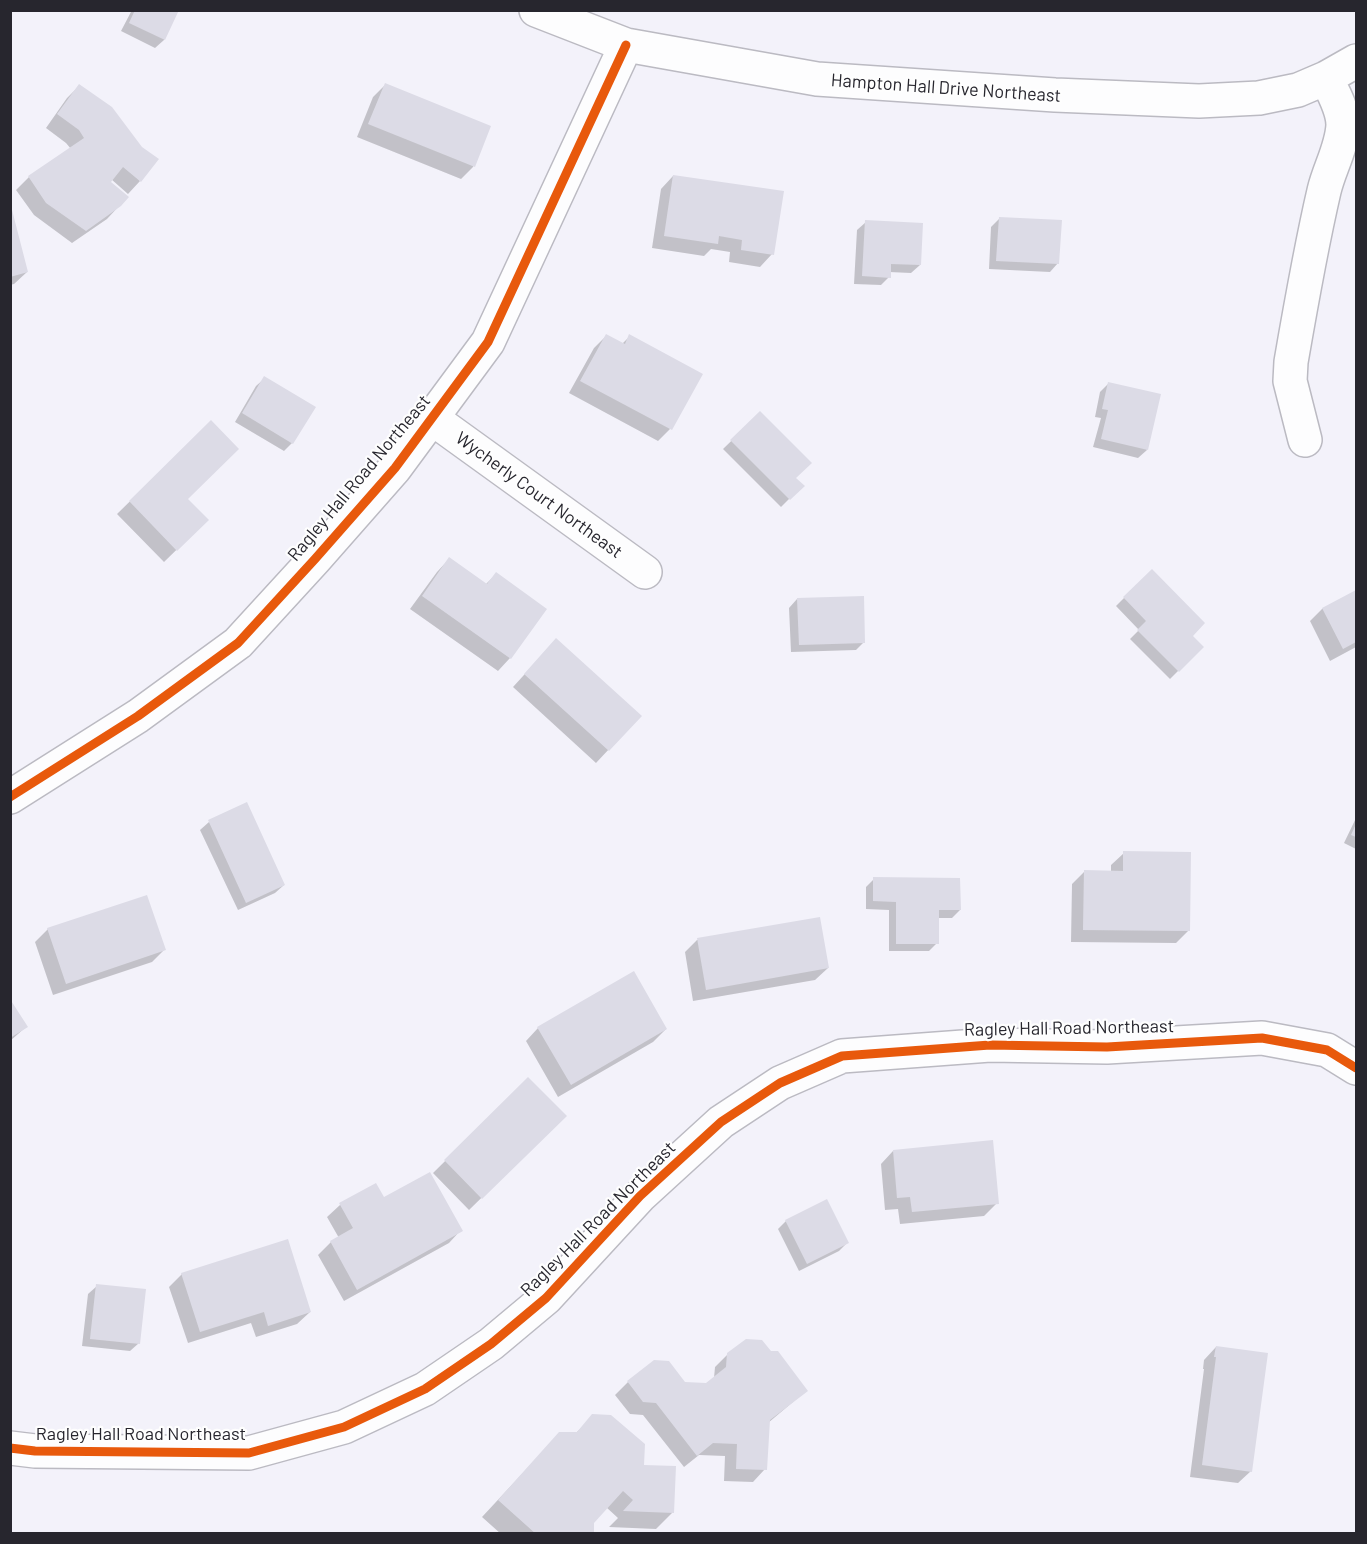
<!DOCTYPE html>
<html>
<head>
<meta charset="utf-8">
<style>
  body { margin:0 }
  #map { position:relative; width:1367px; height:1544px; overflow:hidden; background:#f3f2fa; font-family:Barlow,sans-serif }
  canvas { display:block }
  .frame { position:absolute; inset:0; border:12px solid #27262e; pointer-events:none }
</style>
</head>
<body>
<div id="map">
<canvas width="1367" height="1544"></canvas>
<div class="frame"></div>
</div>
<script>
const context = document.querySelector('canvas').getContext('2d');
context.lineJoin = 'round';
function fillPath(path, color) {
  context.fillStyle = color;
  context.fill(path, 'evenodd');
}
function stroke(path, color, width, dash) {
  context.strokeStyle = color;
  context.lineWidth = width;
  context.lineCap = dash ? 'butt' : 'round';
  context.setLineDash(dash || []);
  context.stroke(path);
}
function write(font, color, halo, rows, align = 'center') {
  context.font = font + ' Barlow,sans-serif';
  context.lineWidth = 4.5;
  context.setLineDash([]);
  context.textBaseline = 'middle';
  context.strokeStyle = halo;
  context.fillStyle = color;
  for (const [text, x, y, turn = 0] of rows) {
    context.save();
    context.translate(x, y);
    context.rotate((+turn || 0) * Math.PI / 180);
    context.textAlign = isNaN(turn) ? turn : align;
    if (halo) context.strokeText(text, 0, 0);
    context.fillText(text, 0, 0);
    context.restore();
  }
}
fillPath(new Path2D(`
  M132 10H178L164 40 155 48 121 31Z
  M385 85 489 127 473 167 461 179 357 137 373 97Z
  M79 86 140 181 128 194 111 179 109 183 120 205 107 219 72 243 34 215 16 190 29 177 71 149 66 143 46 128 67 98Z
  M673 176 772 254 760 267 729 262 730 252 711 249 704 256 652 248 661 189Z
  M10 209 27 272 14 284 10 285Z
  M999 219 1058 263 1050 272 989 269 991 227Z
  M866 222 920 265 911 273 889 272V277L881 285 854 284 857 230Z
  M606 336 622 344 630 336 670 429 658 441 569 393 594 348Z
  M265 378 292 443 284 451 235 422 256 386Z
  M1108 384 1147 450 1138 458 1093 447 1101 418 1095 417 1100 392Z
  M760 413 794 478 802 486 781 507 723 449Z
  M211 422 186 499 207 520 164 562 117 514Z
  M449 559 485 585 496 574 510 658 498 671 410 609 437 572Z
  M1151 571 1191 636 1202 647 1170 679 1130 639 1139 630 1116 606Z
  M1356 591V647L1330 661 1310 621 1322 609Z
  M797 599 864 642 856 650 791 652 789 608Z
  M544 653 640 716 596 763 513 687Z
  M246 804 284 885 275 893 238 910 200 830 209 822Z
  M1356 818V849L1344 843Z
  M1124 853 1189 930 1176 943 1071 942 1072 884 1084 872H1111V865Z
  M874 879 960 910 952 918H937V943L929 951H889V910L866 909V887Z
  M819 919 828 968 815 980 693 1001 685 952 697 940Z
  M48 929 164 950 152 962 53 995 35 942Z
  M10 1002 26 1027 10 1041Z
  M538 1028 666 1029 653 1042 558 1097 526 1041Z
  M528 1079 565 1116 469 1210 433 1173Z
  M893 1151 997 1203 984 1216 900 1224 898 1209 885 1210 881 1164Z
  M375 1185 383 1199 461 1230 449 1243 344 1301 318 1255 331 1242 339 1238 327 1217 340 1205Z
  M786 1221 847 1243 839 1251 799 1271 778 1229Z
  M182 1274 310 1312 297 1324 256 1337 251 1323 188 1343 169 1287Z
  M97 1286 139 1343 130 1351 82 1346 88 1294Z
  M1216 1347 1251 1471 1238 1483 1190 1477 1204 1369H1203L1204 1360Z
  M728 1354 806 1391 768 1423 765 1469 753 1482 724 1481 725 1456 699 1455 684 1467 643 1415 630 1414 615 1395 628 1382 655 1362 684 1383 706 1384 714 1378 715 1367Z
  M593 1416 643 1466 673 1512 656 1529 609 1527 618 1518 606 1507 593 1523 592 1534H501L482 1517 560 1433 575 1434Z`), '#0003');
fillPath(new Path2D(`
  M135 10H179L165 40 129 23Z
  M385 83 491 126 475 167 368 124Z
  M79 84 112 107 142 147 159 159 141 182 123 167 111 182 129 197 121 206 86 231 46 203 28 176 84 138 79 130 57 114Z
  M673 175 784 191 774 255 741 250 742 240 719 236 718 244 664 236Z
  M11 206 28 272 10 277V207Z
  M999 217 1062 220 1059 264 996 261Z
  M865 220 923 223 921 265 891 264V278L862 276Z
  M606 334 625 344 629 334 703 374 672 430 580 381Z
  M264 376 316 407 293 444 242 413Z
  M1108 382 1161 394 1148 450 1101 439 1108 410 1102 409Z
  M760 411 812 463 796 478 805 486 790 500 730 440Z
  M211 420 239 449 188 499 209 520 177 551 129 501Z
  M449 557 487 584 496 572 547 609 511 659 422 596Z
  M1152 569 1205 623 1193 636 1204 647 1179 672 1137 630 1146 621 1123 597Z
  M1356 590V642L1343 649 1322 608Z
  M864 596 865 643 799 645 797 598Z
  M556 638 642 716 609 751 524 674Z
  M247 802 285 885 246 903 208 820Z
  M1356 824V837L1351 835Z
  M1123 851 1191 852 1190 931 1083 930 1084 870 1123 871Z
  M873 877 960 878 961 910H939V944H896V902L873 901Z
  M147 895 166 950 66 984 47 928Z
  M820 917 829 968 706 990 697 938Z
  M634 971 667 1029 571 1085 537 1027Z
  M10 999 28 1027 10 1038Z
  M528 1077 567 1116 482 1199 444 1160Z
  M993 1140 999 1204 912 1212 910 1197 897 1198 893 1150Z
  M430 1172 463 1231 357 1290 330 1241 353 1228 339 1203 376 1183 384 1197Z
  M827 1199 849 1243 807 1264 785 1220Z
  M288 1239 311 1312 268 1326 264 1312 200 1332 181 1273Z
  M96 1284 146 1289 140 1344 90 1339Z
  M746 1339 762 1340 771 1351H778L808 1391 770 1420 767 1470 736 1469 737 1444 713 1443 697 1456 656 1403 643 1402 627 1381 654 1360 669 1361 685 1382 706 1383 726 1367 727 1353Z
  M1216 1346 1268 1353 1252 1472 1202 1465 1216 1357H1214Z
  M592 1414 611 1415 645 1444 644 1465 676 1466 674 1513 623 1511 633 1500 623 1491 594 1523V1534H536L498 1500 559 1432H577Z`), '#dcdbe6');
const minor = new Path2D(`
  M536 10 626 45 817 79 1055 95 1199 101 1259 98 1298 90 1326 78 1356 61
  M433 419 645 572
  M1305 440 1290 381 1291 362C1301 304 1311 247 1324 191 1329 169 1342 148 1343 125 1343 109 1333 92 1326 78
  M10 797 138 716 238 643 315 559 395 468 488 342 626 45
  M10 1448 35 1451 249 1453 344 1427 425 1389 491 1344 546 1298 640 1196 721 1122 780 1083 842 1056 990 1045 1107 1047 1262 1038 1327 1050 1356 1068`);
stroke(minor, '#bbbac2', 36);
stroke(minor, '#fdfdfe', 33);
stroke(new Path2D(`
  M10 797 138 716 238 643 315 559 395 468 488 342 626 45
  M10 1448 35 1451 249 1453 344 1427 425 1389 491 1344 546 1298 640 1196 721 1122 780 1083 842 1056 990 1045 1107 1047 1262 1038 1327 1050 1356 1068`), '#e8590c', 9);
write('18px', '#27262e', '#fefefe', [
  ["Hampton Hall Drive Northeast",946,88,4],
  ["Ragley Hall Road Northeast",359,478,-50],
  ["Wycherly Court Northeast",539,495,36],
  ["Ragley Hall Road Northeast",1069,1028,-1],
  ["Ragley Hall Road Northeast",598,1219,-45],
  ["Ragley Hall Road Northeast",141,1434]
]);
</script>
</body>
</html>
